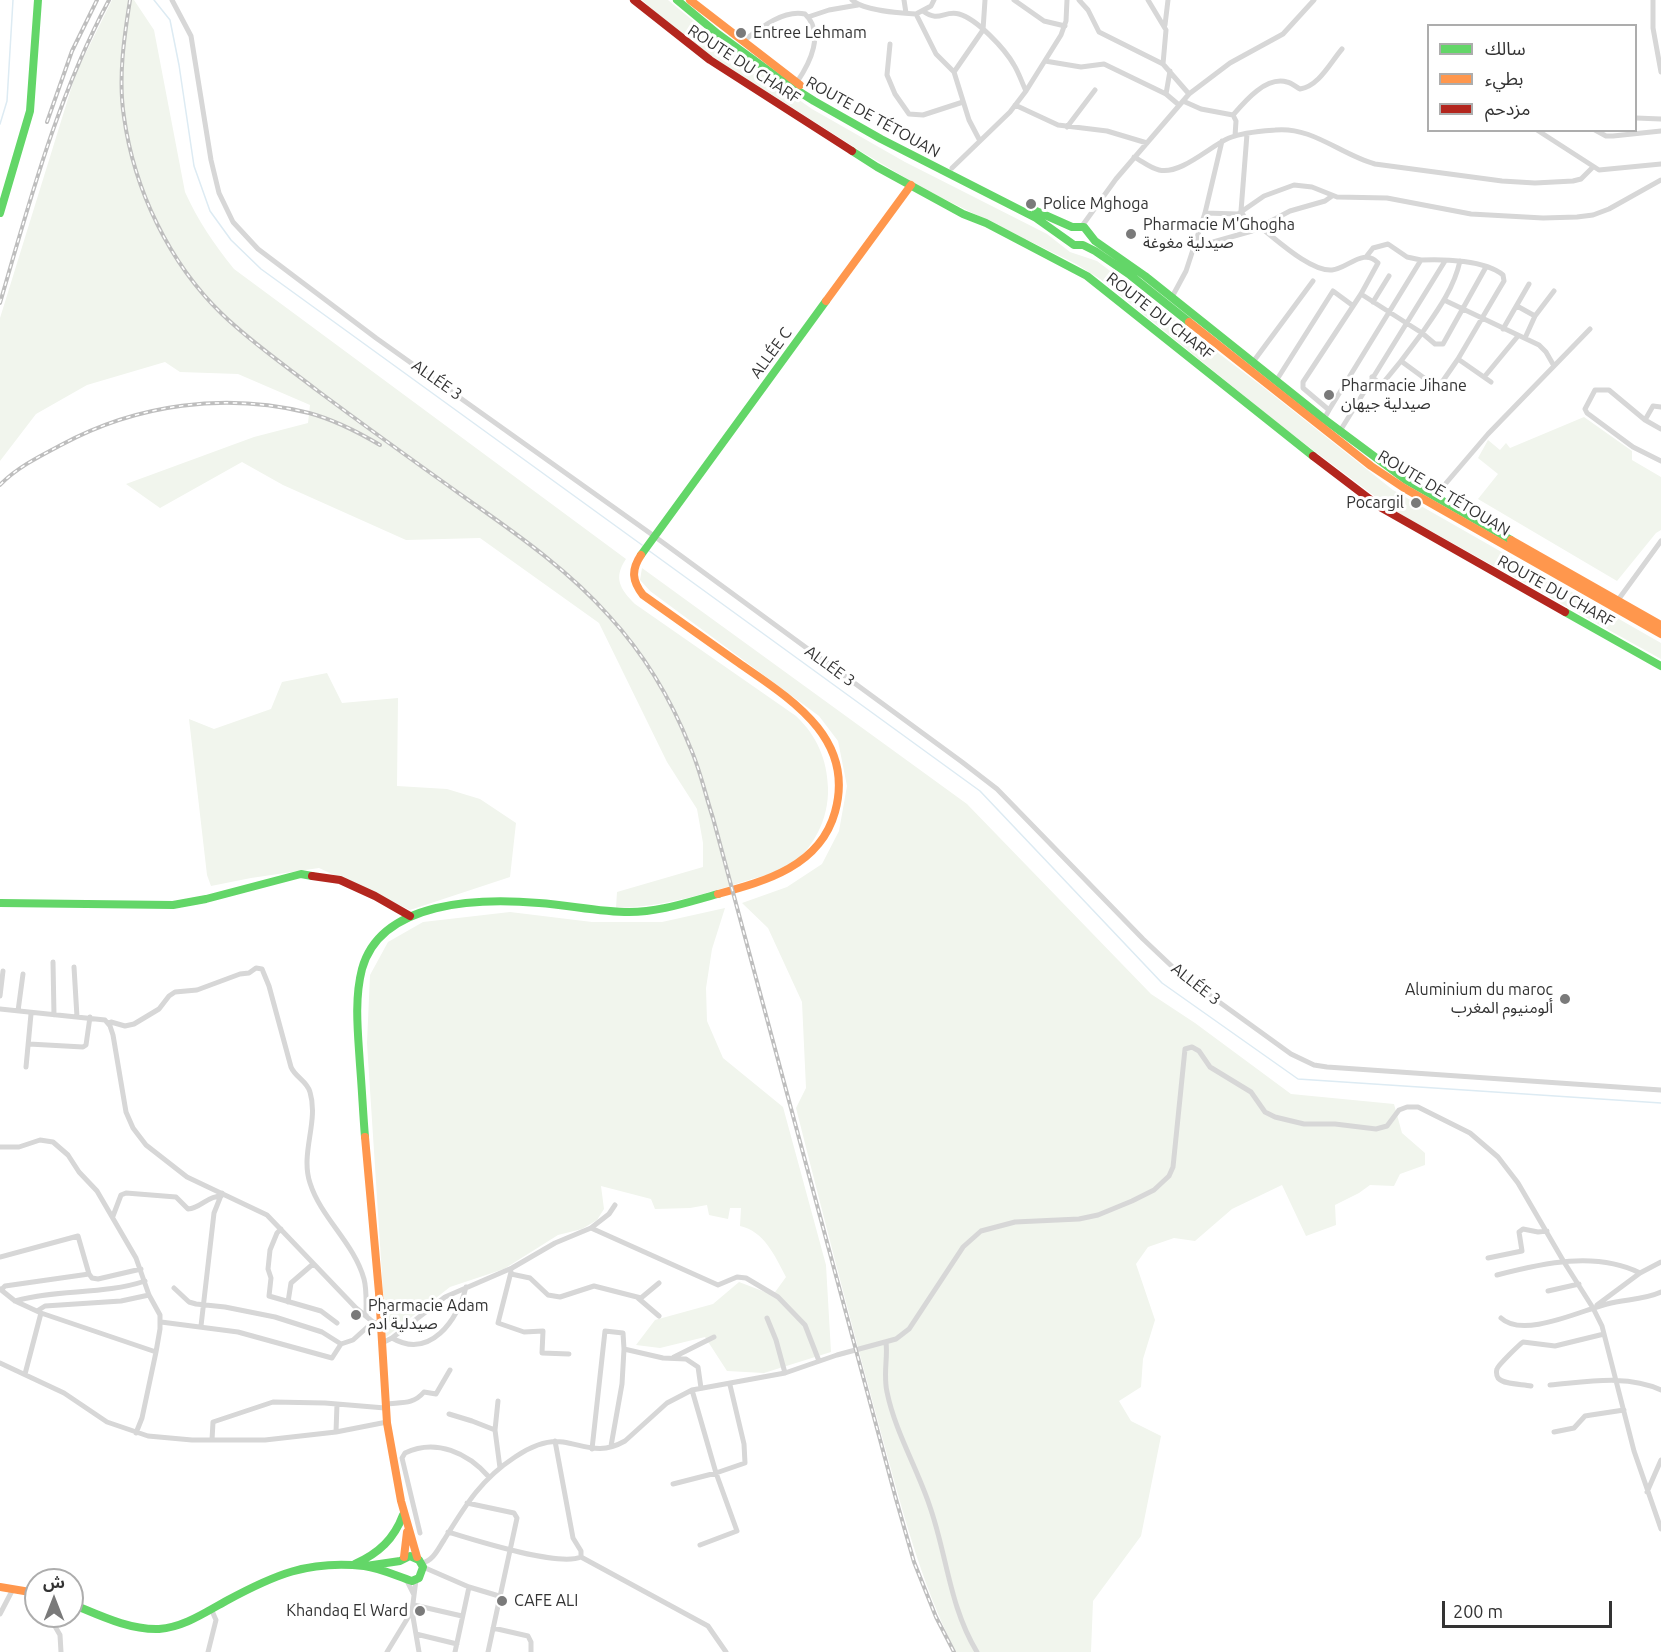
<!DOCTYPE html>
<html>
<head>
<meta charset="utf-8">
<style>
  body { margin:0 }
  #map { position:relative; width:1661px; height:1652px; overflow:hidden; background:#fff; font-family:Ubuntu,"Noto Sans Arabic",sans-serif }
  canvas { display:block }
  .legend { position:absolute; left:1427px; top:24px; width:210px; height:108px; box-sizing:border-box; background:#fff; border:2px solid #adadad; margin:0; padding:8px 10px; list-style:none; font-size:18px; color:#333 }
  .legend li { display:flex; align-items:center; gap:12px; height:30px }
  .legend b { width:30px; border:2px solid #adadad }
  .north { position:absolute; left:24px; top:1568px; width:60px; height:60px; box-sizing:border-box; background:#fff; border:2px solid #adadad; border-radius:50%; rotate:0deg; font-size:16px; font-weight:700; line-height:24px; text-align:center; color:#333 }
  .north::after { content:''; display:block; margin:auto; width:21px; height:27px; background:#7a7a7a; clip-path:polygon(50% 0,100% 100%,50% 72%,0 100%) }
  .scale { position:absolute; left:1442px; top:1601px; width:170px; height:27px; box-sizing:border-box; border:3px solid #333; border-top:0; padding-left:8px; font-size:18px; line-height:21px; white-space:nowrap; color:#333; -webkit-text-stroke:4px #fff; paint-order:stroke }
</style>
</head>
<body>
<div id="map">
<canvas width="1661" height="1652"></canvas>
<ul class="legend">
<li><b style="height:8px;background:#63d668"></b>سالك</li>
<li><b style="height:8px;background:#ff974d"></b>بطيء</li>
<li><b style="height:8px;background:#b3261e"></b>مزدحم</li>
</ul>
<div class="north">ش</div>
<div class="scale">200 m</div>
</div>
<script>
const context = document.querySelector('canvas').getContext('2d');
context.lineJoin = 'round';
function fillPath(path, color) {
  context.fillStyle = color;
  context.fill(path, 'evenodd');
}
function stroke(path, color, width, dash) {
  context.strokeStyle = color;
  context.lineWidth = width;
  context.lineCap = dash ? 'butt' : 'round';
  context.setLineDash(dash || []);
  context.stroke(path);
}
function write(font, color, halo, rows, align = 'center') {
  context.font = font + ' Ubuntu,"Noto Sans Arabic",sans-serif';
  context.lineWidth = 6;
  context.setLineDash([]);
  context.textBaseline = 'middle';
  context.strokeStyle = halo;
  context.fillStyle = color;
  for (const [text, x, y, turn = 0] of rows) {
    context.save();
    context.translate(x, y);
    context.rotate((+turn || 0) * Math.PI / 180);
    context.textAlign = isNaN(turn) ? turn : align;
    if (halo) context.strokeText(text, 0, 0);
    context.fillText(text, 0, 0);
    context.restore();
  }
}
fillPath(new Path2D(`
  M112 0H134L154 30 185 192C198 221 214 244 234 269L626 559C613 578 620 589 635 604L796 716C817 736 827 759 828 788 829 819 813 850 788 867 778 873 761 876 749 880 705 894 662 907 616 908L617 892 703 867V843L697 809 667 762 599 623 480 538 406 540 283 485 242 462 160 508 126 484 254 437 308 423 310 405 238 374 180 372 165 362 87 385 36 414 0 461V318L76 73Z
  M642 0H668L731 52 812 109 905 162 1047 234 1070 252 1097 261 1263 387 1393 490 1661 643V659L1393 510 1285 429 1100 279 1076 264 926 190 862 152 687 41Z
  M1584 417 1632 451V460L1661 477V530L1656 533 1617 581 1478 499 1498 474 1478 458 1488 440 1500 450 1506 443 1510 448Z
  M642 568 967 804 1151 994 1195 1023 1291 1094 1394 1104 1402 1133 1425 1153V1165L1400 1174 1394 1186 1370 1185 1359 1193 1335 1205 1336 1225 1306 1236 1282 1185 1232 1209 1195 1241 1174 1238 1148 1247 1136 1264 1155 1320 1143 1359 1141 1387 1119 1401 1131 1421 1161 1436 1141 1536 1093 1601 1091 1652H956C920 1582 901 1505 880 1429 851 1323 823 1215 796 1108L806 1088 802 1002 768 928 742 903 787 887 822 864 839 831 847 786 838 741 819 716 650 591 640 580Z
  M327 673 342 703 398 698 397 786 447 789 480 799 516 823 510 877 410 910 319 868 251 878 211 886 207 875 189 719 214 729 271 709 282 682Z
  M725 908 712 949 706 988 707 1021 723 1058 783 1107 826 1265 831 1352 764 1373 727 1371 705 1337 660 1348 636 1345 655 1320 713 1304 739 1282 773 1295 786 1277C775 1256 764 1231 740 1226L741 1208H730L728 1219 709 1215 707 1205 690 1208 655 1209 651 1199 601 1186 604 1209 597 1220 582 1229 558 1235 504 1269 450 1287 386 1337 367 1043 370 975 388 942 423 922 510 912 592 922H662Z`), '#f1f5ed');
stroke(new Path2D(`
  M154 0 170 20 179 65 194 166 210 211 231 240 261 269 642 545
  M0 124 7 101 13 0
  M648 550 980 791 1162 983 1298 1079 1661 1103`), '#ddebf3', 1.5);
stroke(new Path2D(`
  M172 0 191 36 211 160 219 193 233 222 258 249 376 338 654 536 962 762 997 789 1143 939 1179 973 1291 1054 1314 1065 1327 1067 1661 1090
  M852 0C864 11 899 13 916 14
  M904 0 906 13
  M934 0 931 6 916 14 936 54 954 72 969 120 980 141
  M1014 0 1044 21 1065 26
  M1079 0 1088 10 1099 32 1163 64 1189 94
  M1148 0 1166 30 1163 64
  M1653 0V28L1661 72
  M923 11C939 23 944 10 959 14 977 19 1005 49 1014 65 1019 73 1022 83 1026 91
  M808 17 829 10 858 5
  M1165 25 1168 0
  M742 42C759 29 783 9 805 14 825 33 810 63 797 82
  M890 44 887 75 895 94 909 114 923 115 963 102
  M1045 61 1081 67 1104 64 1166 94
  M1170 71 1166 94 1179 105
  M954 72 983 30 985 0
  M1183 101 1201 109 1233 115 1236 121 1235 136
  M1015 105 1058 125 1107 131 1147 143
  M1233 115C1245 101 1266 76 1287 82 1292 83 1296 87 1300 89 1319 86 1330 63 1342 49
  M1636 118 1661 119
  M1067 127 1095 90
  M1537 130 1599 170 1661 164
  M1595 130 1606 136H1613L1661 131
  M1247 134 1241 211 1252 231
  M1134 157C1142 161 1150 168 1159 170 1181 175 1210 146 1229 138 1243 132 1261 131 1275 130 1312 126 1341 155 1375 164L1502 181 1535 183 1573 181 1581 179 1593 167
  M952 168 1010 112 1026 91 1061 35 1066 21 1067 0
  M1205 213 1238 214 1264 196 1294 185 1312 187 1337 197 1387 198 1471 214 1543 218 1577 217 1593 215 1609 209 1661 180
  M1082 226 1116 179 1189 94 1230 63 1283 34 1314 0
  M1260 227C1277 240 1311 272 1332 270 1347 269 1364 247 1378 263L1361 294 1303 382V388L1329 410 1324 419
  M1192 248 1252 231 1290 211 1325 201 1332 196
  M1366 257 1373 248 1388 244 1407 257 1421 260
  M1361 294 1422 333C1438 310 1454 288 1460 261
  M1172 297 1186 271 1205 213 1222 141
  M1444 300 1539 345 1546 352 1554 366
  M1373 302 1389 276
  M1517 306 1535 316
  M1503 329 1529 284
  M1525 338 1535 316 1554 291
  M1458 359 1440 385 1435 386 1401 361 1422 333 1435 344H1443L1486 267
  M1253 362 1313 281
  M1485 376 1518 336
  M1372 377 1379 383H1383L1401 361
  M1276 381 1333 291 1352 305
  M1329 410 1421 260C1444 259 1485 260 1503 275L1504 281 1498 291 1458 359 1491 382
  M1645 420 1653 406 1661 407
  M1661 429 1645 420 1609 390H1595L1585 409 1587 413 1633 447 1661 461
  M1340 431 1445 261
  M1435 496 1488 434 1590 329
  M1618 600 1661 541
  M53 962 54 1015
  M74 967 77 1017
  M0 996 3 971
  M0 1009 105 1020 110 1026 113 1035 126 1112 133 1128 146 1145 187 1177 267 1215 356 1308 373 1322 381 1324
  M18 1011 23 974
  M108 1023 111 1022 125 1026 134 1024 159 1009 169 996 175 992 197 990 240 974 249 973 256 968 262 969 269 986 291 1067C295 1077 307 1081 310 1092 319 1122 300 1153 310 1183 321 1218 354 1243 364 1279 367 1290 366 1304 366 1316
  M29 1044 83 1047 86 1045 90 1017
  M26 1067 31 1014
  M0 1147H19L40 1140 53 1142 68 1155 79 1172 97 1191 136 1258 149 1295 160 1315V1329L156 1352
  M113 1216 121 1195 126 1193 176 1197 188 1209C201 1208 207 1196 221 1196
  M591 1228 718 1285 737 1277 746 1278 778 1297 805 1325 819 1361
  M281 1229 277 1233 270 1250 268 1269 271 1278 269 1296 321 1311 337 1323
  M0 1257 78 1236 89 1274 92 1278 98 1279 141 1269
  M1488 1258 1522 1251 1519 1232 1523 1229 1538 1232 1547 1231
  M511 1272 498 1323 524 1332 543 1331 542 1353 569 1354
  M511 1274 530 1278 548 1295 560 1297 594 1286 641 1298 659 1283
  M1497 1275C1543 1263 1596 1251 1640 1273
  M174 1288 189 1302 196 1304 225 1307 275 1317 322 1332 341 1344 353 1340 373 1322
  M0 1289 15 1301 41 1313 156 1352 142 1418 136 1433
  M1 1290 5 1286 89 1274
  M1548 1291 1579 1284
  M638 1298 659 1316
  M15 1301C57 1289 104 1295 145 1281
  M288 1302 291 1283 313 1264
  M1597 1305 1640 1273 1661 1262
  M37 1311 45 1306 121 1301 149 1295
  M767 1318 776 1340 785 1373
  M1501 1318C1523 1339 1582 1310 1607 1304 1625 1299 1644 1300 1661 1292
  M161 1322 238 1332 332 1358 341 1344
  M201 1326 214 1213 222 1193
  M392 1338C430 1360 458 1320 466 1287
  M886 1342C888 1359 883 1373 887 1392 895 1431 916 1466 929 1504 947 1554 949 1606 977 1652
  M382 1343 392 1338 445 1297 512 1268 555 1243 591 1228 609 1214 615 1205
  M674 1357 714 1337
  M0 1363 64 1393 107 1422 148 1436 192 1440H265L336 1432 387 1422
  M25 1374 41 1313
  M1550 1385C1586 1382 1627 1374 1661 1390
  M1531 1386C1523 1384 1504 1385 1498 1378 1497 1376 1496 1372 1497 1369 1498 1365 1520 1344 1523 1342L1555 1346 1604 1334
  M692 1390 716 1473 737 1531 700 1545
  M385 1404C401 1402 413 1405 424 1392L436 1394 450 1370
  M449 1414 472 1421 495 1430 500 1468
  M495 1430 498 1401
  M336 1432 337 1404
  M1554 1432 1574 1428 1585 1416 1591 1415 1624 1410
  M212 1440 213 1422 273 1402 325 1403 385 1408
  M611 1446 622 1384 624 1349 663 1358 686 1359 698 1367 701 1388
  M592 1449 605 1331 623 1333 624 1349
  M673 1484 716 1473 745 1463 744 1444 730 1385
  M1647 1492 1661 1460
  M467 1503 514 1513 517 1518 488 1652
  M448 1532C474 1540 558 1567 581 1557V1551L573 1538 555 1441
  M420 1533 402 1458 405 1453C436 1438 468 1453 489 1477
  M581 1557 708 1626 726 1652
  M422 1563C433 1561 438 1549 444 1540 465 1506 480 1480 515 1457 528 1448 547 1439 563 1442 587 1446 600 1455 625 1441L667 1403 692 1390 785 1373 837 1355 896 1339 909 1329 963 1247 981 1231 1015 1222 1079 1219 1098 1215 1132 1201 1154 1190 1169 1176 1173 1167 1185 1049 1192 1047 1199 1051 1210 1067 1251 1092 1265 1112 1275 1117 1304 1124H1335L1376 1129 1387 1126 1399 1110 1407 1107H1418L1470 1133 1498 1157 1518 1183 1564 1262 1593 1308 1602 1326 1634 1451 1661 1529
  M423 1567 469 1587 499 1596
  M407 1581 414 1595
  M414 1605 462 1616
  M412 1611 419 1652
  M0 1614 13 1589
  M49 1616 60 1635 61 1652
  M493 1628 528 1636 531 1642V1652
  M416 1634 457 1644
  M208 1652 216 1620 212 1611
  M387 1652 412 1611 416 1580
  M455 1652 469 1587`), '#d7d7d7', 5);
stroke(new Path2D(`
  M677 0 718 34 784 82 814 101 881 139 1036 218 1074 245H1083L1095 251 1130 275 1189 322
  M852 151 877 167 963 214 986 223 1087 276 1313 456
  M1036 211 1072 227H1084L1095 241 1145 276 1324 419 1406 480 1511 540
  M0 213 30 111 38 0
  M641 555 826 301
  M1565 612 1661 666
  M0 903 173 905 206 899 301 874 312 876
  M365 1137C363 1113 362 1089 360 1065 358 1033 354 1000 362 969 381 900 480 898 539 903 569 905 599 912 629 912 660 912 688 902 718 894
  M355 1564C379 1553 394 1539 403 1515
  M72 1604C99 1615 129 1630 159 1629 184 1627 204 1613 226 1601 274 1575 308 1560 364 1566 380 1568 397 1576 412 1581L419 1578 423 1567 419 1560 410 1556 400 1561 366 1566`), '#63d668', 8);
stroke(new Path2D(`
  M690 0 800 85
  M826 301 911 185
  M1189 322 1371 466 1404 488 1661 634
  M1511 540 1661 625
  M641 555C631 570 632 581 643 595 674 617 705 639 736 661 789 698 856 737 835 812 820 866 766 881 718 894
  M365 1137 379 1293 387 1423 401 1501 417 1557
  M404 1557 407 1532
  M0 1587 36 1593`), '#ff974d', 8);
stroke(new Path2D(`
  M634 0 710 60 852 151
  M1313 456 1380 507 1565 612
  M312 876 340 880 375 896 410 916`), '#b3261e', 8);
const rail = new Path2D(`
  M130 0C124 38 118 78 124 117 134 189 169 263 222 314 252 343 286 366 318 391 369 429 422 467 474 504 521 537 570 572 609 616 644 654 671 699 690 747 700 769 705 794 713 818L896 1499 914 1562 936 1617 954 1652
  M47 122 72 51 97 0
  M0 303C30 200 58 95 109 0
  M0 485C16 468 40 456 61 445 137 404 225 392 309 413 335 420 358 432 380 445`);
stroke(rail, '#bebebe', 4);
stroke(rail, '#fff', 1.5, [4.5]);
for (const [x, y, r, color] of [
  [741,33,6,"#7a7a7a"],
  [1031,204,6,"#7a7a7a"],
  [1131,234,6,"#7a7a7a"],
  [1329,395,6,"#7a7a7a"],
  [1416,503,6,"#7a7a7a"],
  [1565,999,6,"#7a7a7a"],
  [356,1315,6,"#7a7a7a"],
  [502,1601,6,"#7a7a7a"],
  [420,1611,6,"#7a7a7a"]
]) {
  const dot = new Path2D();
  dot.arc(x, y, r, 0, 2 * Math.PI);
  context.fillStyle = color;
  context.fill(dot);
  stroke(dot, '#fff', 2);
}
write('16px', '#333', '#fff', [
  ["Entree Lehmam",753,33],
  ["Police Mghoga",1043,204],
  ["Pharmacie M'Ghogha",1143,225],
  ["صيدلية مغوغة",1143,243],
  ["Pharmacie Jihane",1341,386],
  ["صيدلية جيهان",1341,404],
  ["Pocargil",1404,503,"right"],
  ["Aluminium du maroc",1553,990,"right"],
  ["ألومنيوم المغرب",1553,1008,"right"],
  ["Pharmacie Adam",368,1306],
  ["صيدلية اًدم",368,1324],
  ["CAFE ALI",514,1601],
  ["Khandaq El Ward",408,1611,"right"]
], 'left');
write('16px', '#333', '#fff', [
  ["ROUTE DU CHARF",744,64,33],
  ["ROUTE DE TÉTOUAN",873,117,29],
  ["ROUTE DU CHARF",1160,316,38],
  ["ALLÉE C",771,353,-54],
  ["ALLÉE 3",437,380,35],
  ["ROUTE DE TÉTOUAN",1444,493,31],
  ["ROUTE DU CHARF",1556,591,29],
  ["ALLÉE 3",830,666,36],
  ["ALLÉE 3",1196,984,38]
]);
</script>
</body>
</html>
